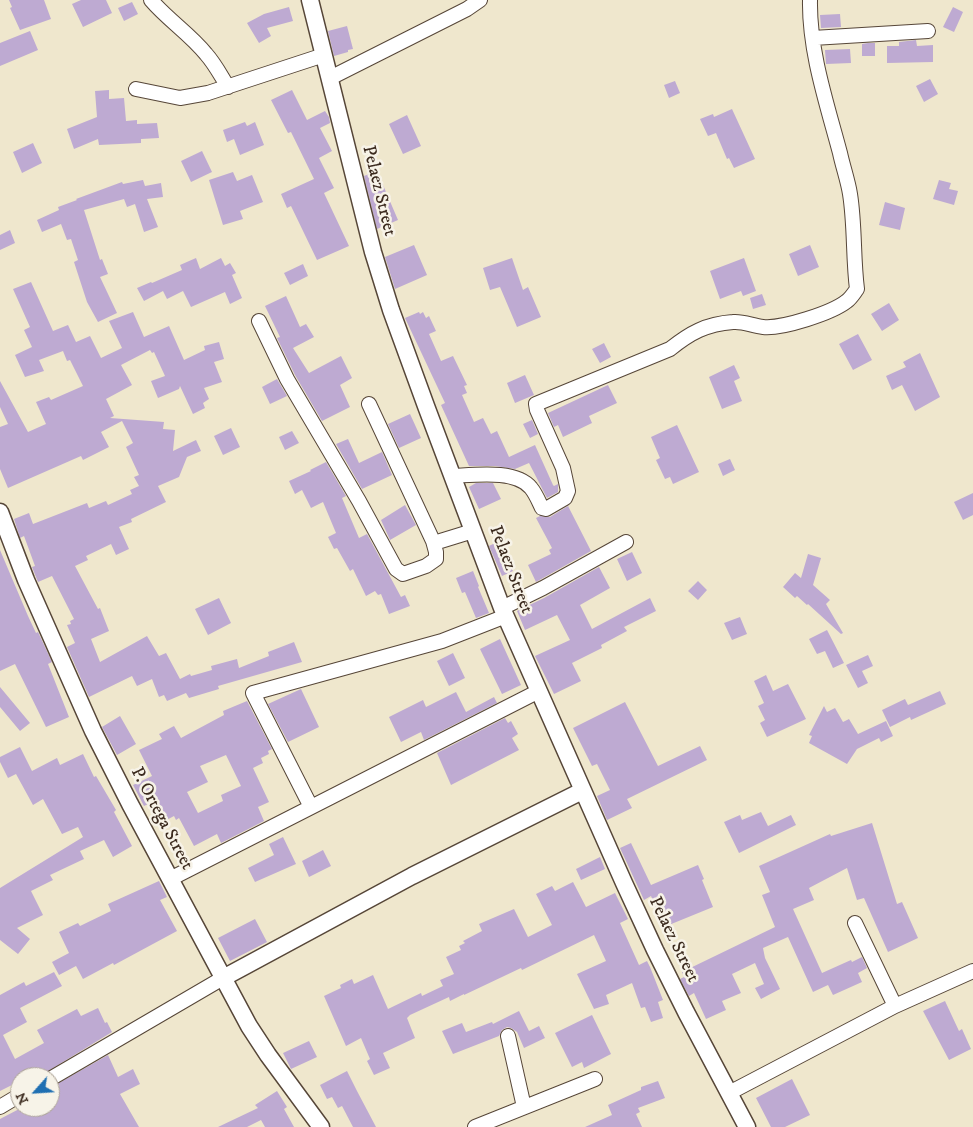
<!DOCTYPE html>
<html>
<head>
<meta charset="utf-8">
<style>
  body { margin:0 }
  #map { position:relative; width:973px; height:1127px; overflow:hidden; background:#efe7cd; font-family:"IM FELL DW Pica",serif }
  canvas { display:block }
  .north { position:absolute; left:10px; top:1067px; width:50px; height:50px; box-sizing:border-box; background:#f7f3e8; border:1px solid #aca397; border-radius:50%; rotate:244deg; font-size:14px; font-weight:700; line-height:20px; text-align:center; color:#3b2a1e }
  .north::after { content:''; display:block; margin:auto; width:18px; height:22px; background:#1f6fb2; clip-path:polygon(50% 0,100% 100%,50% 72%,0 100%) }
</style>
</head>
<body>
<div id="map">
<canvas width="973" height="1127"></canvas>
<div class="north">N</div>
</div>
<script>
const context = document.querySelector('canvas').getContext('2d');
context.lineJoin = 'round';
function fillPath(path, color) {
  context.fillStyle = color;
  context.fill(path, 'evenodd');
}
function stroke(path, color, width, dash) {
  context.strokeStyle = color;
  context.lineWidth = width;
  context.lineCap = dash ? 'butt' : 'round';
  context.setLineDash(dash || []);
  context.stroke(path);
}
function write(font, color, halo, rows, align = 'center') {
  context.font = font + ' "IM FELL DW Pica",serif';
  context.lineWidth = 5;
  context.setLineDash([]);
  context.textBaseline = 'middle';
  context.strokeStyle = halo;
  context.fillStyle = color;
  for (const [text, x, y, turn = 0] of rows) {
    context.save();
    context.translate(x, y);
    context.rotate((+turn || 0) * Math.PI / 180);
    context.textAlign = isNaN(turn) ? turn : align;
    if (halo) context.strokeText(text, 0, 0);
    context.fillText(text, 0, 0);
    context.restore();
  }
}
fillPath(new Path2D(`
  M9 0H44L51 19 20 30 10 8 12 7Z
  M81 0H106L112 13 83 27 72 4Z
  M132 2 138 14 124 21 118 8Z
  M289 7 293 21 267 28 271 36 259 43 247 23 264 14Z
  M953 7 963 12 954 32 943 27Z
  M840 14 841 27 821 28 820 15Z
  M347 26 353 49 348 50V52L334 56 328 31Z
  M30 31 38 50 0 66V43Z
  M916 40 917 46 933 45V62L887 63V46H899V42Z
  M868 43H875V56H862V44Z
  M850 49 851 63 826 64 825 50Z
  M930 79 938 94 924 102 916 86Z
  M675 81 680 93 669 98 664 85Z
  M109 90V99L124 98 126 121 137 120V124L157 123 159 138 141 139V143L99 145 98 139 74 149 67 129 97 117 95 91Z
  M292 90 307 120 325 111 329 117 330 123 320 128 332 151 319 158 334 188 324 193 349 246 317 260 291 206 287 208 281 194 314 179 291 132 288 133 271 100Z
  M732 109 755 159 734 168 729 158 727 159 716 133 708 136 700 119 713 114 714 117Z
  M407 115 421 146 403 154 389 124Z
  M245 122 247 126 255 122 264 145 240 155 234 139 227 142 223 130Z
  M33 143 42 163 22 173 13 152Z
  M202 151 212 172 191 182 181 161Z
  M377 171 398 220 377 229 364 176Z
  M233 172 237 181 252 175 263 202 240 211 243 219 223 225 209 180Z
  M143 180 145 186 161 183 163 197 147 199 158 227 144 232 135 204 127 207 124 199 84 210 100 260 102 259 108 274 100 277 117 313 98 322 87 302 74 262 78 260 71 239 67 240 61 224 42 232 37 220 59 210 58 207 77 200 76 199 122 182 123 184Z
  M939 180 951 183 949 189 958 191 954 205 933 199Z
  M885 202 905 208 900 230 879 225Z
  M10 230 15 243 0 250V235Z
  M414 245 427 275 395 289 385 257Z
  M810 245 819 267 798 276 789 254Z
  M196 258 200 269 221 258 225 266 230 263 236 273 232 275 242 298 230 304 225 292 191 307 183 291 167 299 163 291 144 301 137 288 151 282 152 283 182 270 180 265Z
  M512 258 523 290 528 287 541 317 517 327 500 287 490 290 483 268Z
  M744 258 756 291 743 296 741 291 720 299 710 271Z
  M303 264 308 276 290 285 284 273Z
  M31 282 53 331 68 325 76 342 90 336 101 358 122 348 109 321 133 312 144 337 169 326 184 360 205 350 204 346 219 342 224 359 214 362 222 382 204 388 209 399 203 403 205 408 193 414 180 386 179 389 158 398 151 381 165 376 154 352 152 353 150 350 121 365 132 385 106 399 114 416 110 418 164 422 163 429 175 430 173 451 196 440 201 451 187 457 179 477 158 486 166 502 131 519 132 522 119 527 129 549 116 555 111 544 86 556 88 560 75 566 98 609 100 608 109 631 91 639 100 662 147 636 159 656 166 653 180 679 190 674 191 676 212 670 211 666 237 659 239 668 269 656 268 652 294 642 302 662 218 686 219 689 189 698 186 693 167 701 164 695 159 697 152 679 137 686 132 676 89 697 67 647 75 643 67 625 71 624 70 621 74 619 52 576 38 582 32 567 35 566 24 536 20 538 14 519 29 513 33 524 87 503 89 508 106 501 108 505 132 494 130 490 139 486 134 477 139 475 126 447 133 443 122 421 101 432 109 447 83 460 81 456 8 488 0 469V427L8 424 0 407V381L28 432 46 424 36 402 49 397 51 400 83 386 70 360 67 361 63 351 39 360 44 371 25 377 15 355 32 347 24 330 30 327 13 289Z
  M762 294 766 305 753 309 750 298Z
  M286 296 300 327 306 324 314 337 293 348 309 373 341 356 352 378 340 385 350 407 322 421 295 375 277 338 280 337 265 306Z
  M889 303 899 320 882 331 871 314Z
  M419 312 420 314 423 312 426 318 429 316 436 331 429 334 441 361 453 356 467 385 464 386 467 393 462 395 474 422 483 418 491 434 497 431 509 457 535 445 553 485 554 486 558 484V492L547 498 529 463 515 469 495 466H469L441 405 445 403 405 318Z
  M858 334 872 360 853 370 839 344Z
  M604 343 611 357 600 363 592 349Z
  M920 353 940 397 915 411 902 385 892 390 886 376 906 367 903 362Z
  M734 365 740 378 734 381 742 401 722 409 709 377Z
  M525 375 534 395 515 403 507 383Z
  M277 379 287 396 270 404 262 387Z
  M608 385 617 403 589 416 592 423 563 437 558 425 554 427 548 413Z
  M410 414 421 438 399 448 388 424Z
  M532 420 538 434 530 438 523 424Z
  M677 425 699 472 673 484 670 477 665 479 656 460 660 458 651 437Z
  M231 428 240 447 223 455 214 436Z
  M292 431 299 443 285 450 279 437Z
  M348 439 359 463 382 452 392 475 362 489 336 444Z
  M730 459 735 470 723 476 718 464Z
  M326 462 346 496 342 498 359 538 367 534 401 597 405 595 410 606 389 614 381 594 378 595 375 591 366 596 353 569 350 571 337 548 334 549 328 537 336 533 323 502 311 508 302 490 295 494 289 481 311 471 310 470Z
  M476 483H493L501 499 479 509 469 487Z
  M973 493V515L963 520 954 502Z
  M405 505 416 525 390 540 381 520Z
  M568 506 591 551 536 582 528 565 551 554 549 550 552 548 536 518 540 516 550 517Z
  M499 541 513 571 502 576 489 546Z
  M0 550 28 616 36 633 38 632 52 662 48 664 69 717 46 727 15 664 0 671Z
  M632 552 642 573 627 581 617 559Z
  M808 554 821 558 813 585 830 600 826 604 843 633 841 634 808 604 807 605 797 596 795 598 783 587 795 573 801 578Z
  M599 567 610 588 580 605 592 629 650 598 656 611 624 627 627 631 601 645 602 648 572 663 581 681 554 694 535 656 570 640 557 615 525 630 517 611 544 598Z
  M473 571 479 586 478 587 489 613 476 618 465 592 462 593 456 578Z
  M698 581 707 590 698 600 688 591Z
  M219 598 231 623 208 635 195 609Z
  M740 617 747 634 732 640 724 623Z
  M827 630 844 663 833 668 825 651 817 654 809 639Z
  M500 639 521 685 502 694 480 649Z
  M453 653 465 678 449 686 437 661Z
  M868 655 873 666 862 671 868 683 858 688 846 665Z
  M766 675 773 691 788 684 806 719 767 737 760 723 765 720 758 706 764 703 754 681Z
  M0 687 30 723 20 731 0 707Z
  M301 689 319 727 288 742 268 704Z
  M940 691 946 704 911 720 910 717 890 727 882 710 905 699 908 705Z
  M456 692 466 712 494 697 497 703 424 740 421 732 401 742 389 717 423 700 426 707Z
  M247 701 272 749 268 751 269 754 261 758 263 763 253 768 269 802 258 807 264 821 221 843 217 834 194 846 179 818 176 820 174 816 161 823 150 803 144 806 133 785 152 776 139 750 162 739 159 734 174 726 181 738 224 715 223 711ZM226 755 241 786 221 795 223 801 198 813 187 792 208 782 200 766Z
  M625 702 658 766 700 746 707 760 627 799 632 808 607 820 597 796 610 790 597 764 592 766 573 728Z
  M824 706 827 712 835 708 843 722 849 719 858 734 886 721 893 736 881 742 879 738 857 749 847 764 809 743 812 736 809 735Z
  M120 716 136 744 117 755 102 727Z
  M505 718 508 723 511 721 518 734 512 738 519 750 451 785 437 753Z
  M20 747 32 771 57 758 60 765 83 754 94 777 96 776 116 810 114 812 132 846 113 857 104 840 80 851 84 859 50 875 53 880 31 891 43 915 17 928 30 939 18 954 0 940V888L83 837 78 827 62 834 43 799 33 805 16 774 8 778 0 762V757Z
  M761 812 768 826 791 815 796 825 739 853 724 822 740 815 742 820Z
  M872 823 897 904 902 902 918 938 888 952 864 898 857 900 847 868 809 888 814 900 793 909 822 973 851 960 852 962 862 957 867 968 858 973 862 982 833 995 828 985 813 992 788 937 763 948 765 958 780 989 761 999 755 988 764 984 755 963 732 974 741 993 722 1001 726 1010 706 1019 694 993 689 996 680 979 684 977 682 972 775 927 762 895 770 892 759 866 830 834 831 836Z
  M283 837 296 864 255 882 248 868 274 855 269 844Z
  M631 843 651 885 698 865 704 879 702 880 713 907 664 927 651 896 644 900 620 848Z
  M323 850 331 866 309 877 302 861Z
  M600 857 605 869 581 880 576 869Z
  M159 881 167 897 160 900 177 931 114 965 113 963 83 979 76 966 59 975 52 962 69 953 59 932 78 923 80 926 111 911 108 904Z
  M573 882 586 907 615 893 628 919 620 923 639 965 647 961 650 967 663 1000 658 1002 663 1018 651 1022 645 1007 641 1008 632 983 606 995 609 1004 594 1009 577 974 606 961 594 935 522 970 521 968 464 995V994L450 1001 449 997 410 1015 407 1018 415 1038 383 1053 390 1068 374 1075 367 1061 370 1059 361 1038 346 1046 324 996 341 988 340 985 352 979 354 984 373 975 388 1009 421 993 422 996 443 986 440 980 454 974 446 957 461 950 459 946 465 943 463 941 482 931 479 924 514 909 528 937 552 925 536 894 552 886 555 891Z
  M255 919 267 942 230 961 218 938Z
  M54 972 62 986 20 1008 27 1022 3 1035 15 1059 44 1043 37 1030 77 1009 81 1016 98 1008 105 1023 107 1022 112 1032 40 1076 37 1072 27 1077H20V1081L0 1091V995L24 982 26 986Z
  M945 1001 959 1031 962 1029 971 1049 949 1060 923 1011Z
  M519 1011 529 1031 539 1026 545 1038 524 1048 517 1032 511 1028 507 1027 502 1030 499 1036 453 1054 442 1031 462 1023 466 1032 492 1022 493 1024Z
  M592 1015 611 1054 584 1068 582 1062 572 1067 555 1033Z
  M309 1041 317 1057 291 1069 283 1053Z
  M108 1055 118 1077 133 1069 140 1084 120 1094 139 1127H0V1119L23 1107H50V1088Z
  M347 1071 357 1091 376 1127H353L342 1106 338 1108 332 1097 327 1099 320 1085Z
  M792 1079 810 1115 785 1127H771L756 1098Z
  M658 1081 665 1098 638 1108 640 1112 636 1114 642 1127H585L612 1115 608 1105 641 1090V1087Z
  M277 1091 287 1107 284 1109 294 1127H265L261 1120 247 1127H218L258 1108 255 1105Z`), '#beaad2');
const minor = new Path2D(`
  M151 0C168 20 190 34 206 54 215 64 221 76 228 87
  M813 38 928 31
  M330 78 467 9 480 0
  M136 89 180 98 208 93 324 55
  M259 321 287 379 359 501 396 569 403 574 426 566 436 559V552L433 541 369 404
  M452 476C474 475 516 469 531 488 536 494 539 502 542 508L546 509 565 498 568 491 563 468 537 410 536 404 670 349C690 333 706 324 733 322 743 321 753 326 763 327 782 329 832 313 847 301 851 298 854 293 857 289 853 258 855 225 850 194 848 181 843 167 840 153 827 104 809 51 810 0
  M434 543 473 531
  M502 608 543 588 626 542
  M311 807 253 693 442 641 506 616
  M170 879 539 691
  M855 923 895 1006
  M508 1036 524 1107
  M50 1079 223 978
  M729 1093 895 1006 973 971
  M0 1107 20 1095
  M475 1127 595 1079`);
const tertiary = new Path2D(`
  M310 0 373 252 391 310 426 406 502 608 624 883 655 950 686 1012 747 1127
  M0 512 26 580 93 731 130 804 249 1026 268 1055 321 1127
  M223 978 412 876 582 791`);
stroke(minor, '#564638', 16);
stroke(tertiary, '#564638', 19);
stroke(minor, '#fff', 14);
stroke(tertiary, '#fff', 16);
write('18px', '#3b2a1e', '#f7f3e8', [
  ["Pelaez Street",378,191,76],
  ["Pelaez Street",510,570,69],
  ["P. Ortega Street",161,819,62],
  ["Pelaez Street",673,940,64]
]);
</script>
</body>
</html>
